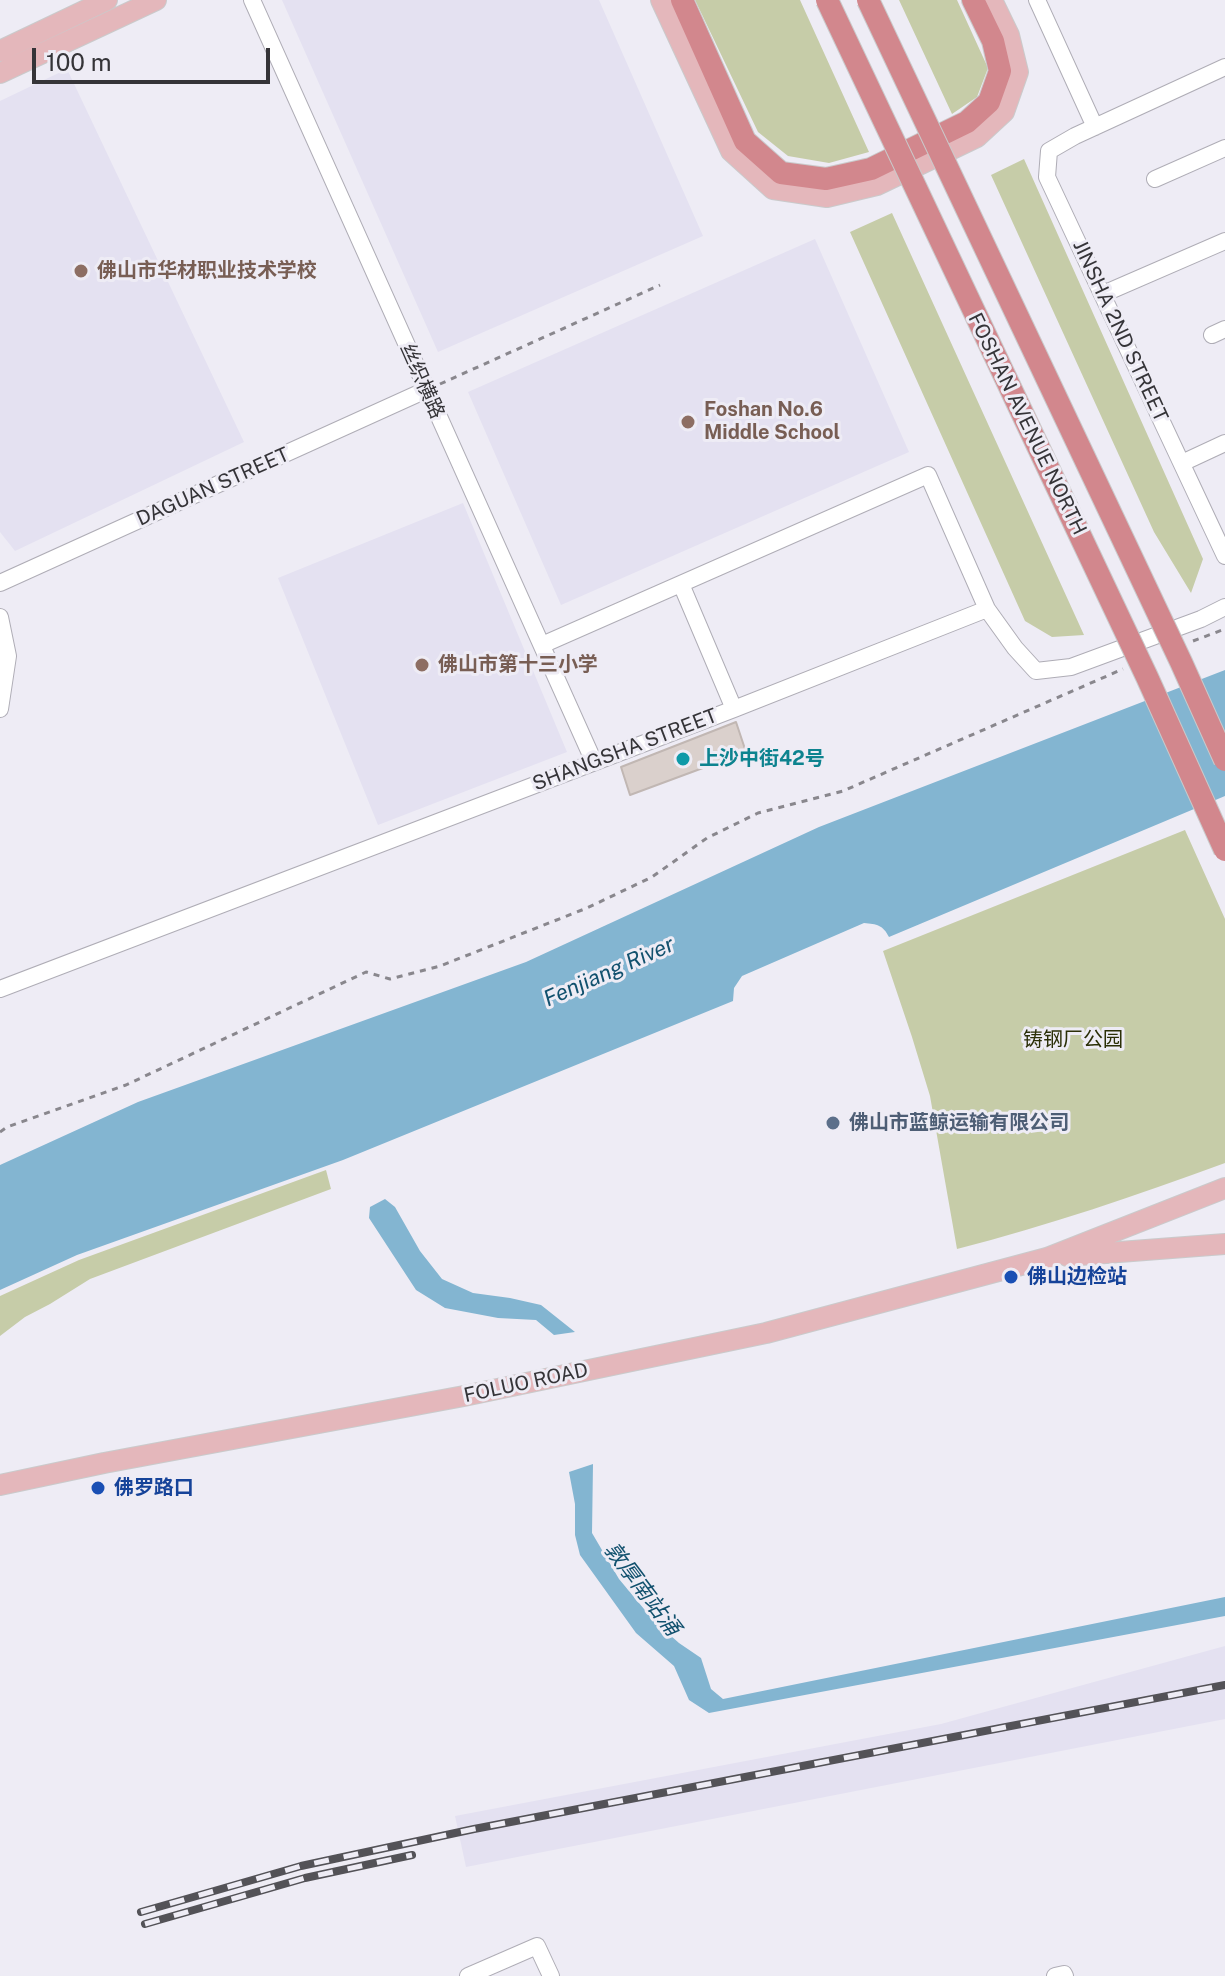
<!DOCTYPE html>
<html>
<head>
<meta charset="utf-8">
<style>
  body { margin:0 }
  #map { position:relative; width:1225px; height:1976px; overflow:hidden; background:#eeecf5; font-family:"Public Sans",sans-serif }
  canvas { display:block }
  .scale { position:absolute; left:32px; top:48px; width:238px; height:36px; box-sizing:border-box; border:4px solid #353438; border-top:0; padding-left:10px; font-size:24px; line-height:28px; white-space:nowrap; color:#353438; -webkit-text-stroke:6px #eeecf5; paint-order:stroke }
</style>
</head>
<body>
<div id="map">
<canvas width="1225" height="1976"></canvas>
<div class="scale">100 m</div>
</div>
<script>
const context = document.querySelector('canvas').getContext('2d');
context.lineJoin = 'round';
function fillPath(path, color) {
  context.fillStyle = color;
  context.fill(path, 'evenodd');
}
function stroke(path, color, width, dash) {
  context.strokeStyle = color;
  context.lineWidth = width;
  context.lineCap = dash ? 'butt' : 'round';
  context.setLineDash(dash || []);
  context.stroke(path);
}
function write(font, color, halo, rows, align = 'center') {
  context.font = font + ' "Public Sans","Noto Sans SC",sans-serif';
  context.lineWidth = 6;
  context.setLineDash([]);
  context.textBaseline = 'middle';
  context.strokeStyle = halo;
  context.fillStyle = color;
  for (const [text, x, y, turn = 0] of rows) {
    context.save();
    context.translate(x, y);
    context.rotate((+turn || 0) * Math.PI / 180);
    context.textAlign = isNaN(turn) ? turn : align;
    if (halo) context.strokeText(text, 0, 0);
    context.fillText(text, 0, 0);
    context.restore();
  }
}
fillPath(new Path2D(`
  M282 0H599L703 236 438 352Z
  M67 69 244 442 15 551 0 532V101Z
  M815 239 909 452 561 605 468 392Z
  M463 503 567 752 378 825 278 578Z
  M1225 1646V1719L466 1867 455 1816 941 1724Z`), '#e4e1f1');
fillPath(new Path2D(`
  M695 0H800L869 152 829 163 788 156 758 132Z
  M899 0H957L988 68 977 97 952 114Z
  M1024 159 1203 559 1191 593 1154 532 991 175Z
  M892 213 1084 635 1052 637 1025 621 850 232Z
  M1185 830 1225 919V1163C1137 1195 1048 1226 957 1249L930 1096 912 1037 883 951Z
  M326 1170 331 1189 90 1279 50 1304 25 1317 0 1336V1296L79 1260Z`), '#c6cca8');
fillPath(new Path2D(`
  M1225 670V796L889 937C883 925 877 924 864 923L742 976 734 988 733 1001 343 1160 77 1255 0 1290V1165L138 1102 526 962 819 827Z
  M385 1199 395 1207 420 1251 442 1279 473 1293 510 1298 541 1305 575 1332 554 1335 536 1320 498 1318 445 1308 416 1290 369 1218 370 1207Z
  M593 1464 592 1533 619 1579 654 1621 679 1643 701 1658 711 1689 723 1699 1225 1597V1616L709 1713 689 1700 674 1666 636 1633 580 1555 575 1535V1504L569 1472Z`), '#83b5d1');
const building = new Path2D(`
  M736 722 746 752 630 795 621 767Z`);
fillPath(building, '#dad0cc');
stroke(building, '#c1b7b3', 2);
const minor = new Path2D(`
  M252 0 594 762
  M1037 0 1095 127
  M1225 67 1075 136 1049 151 1047 177 1225 556
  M1155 179 1225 148
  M1103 294 1225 241
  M1212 335 1225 329
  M1182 463 1225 443
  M0 583 426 390
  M681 584 734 709
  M0 617 8 656 0 709
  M542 645 928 475 987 609
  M0 989 734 709 987 609 1015 648 1036 671 1071 667 1201 619 1225 607
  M468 1976 537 1946 551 1976
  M1055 1976 1064 1974 1065 1976`);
const major = new Path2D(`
  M661 0 731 151 773 189 827 197 877 185 977 137 1004 112 1018 72 1009 35 992 0
  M0 51 107 0
  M0 73 156 0
  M1067 1256 1225 1244
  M0 1485 104 1463 464 1396 766 1333 1047 1258 1225 1188`);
const highway = new Path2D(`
  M682 0 745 141 781 173 826 179 871 169 967 122 989 102 1000 71 993 41 973 0`);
stroke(minor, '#afadb6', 18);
stroke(major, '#cacacb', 22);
stroke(highway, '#cacacb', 24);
stroke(new Path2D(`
  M440 384 660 285
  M1193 641 1225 629
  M0 1132 7 1127 126 1085 366 972 390 979 440 966 587 908 652 877 707 838 758 813 843 791 1123 669`), '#89878d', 3, [6, 6]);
stroke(minor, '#fff', 16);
stroke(major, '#e4b7bb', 20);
stroke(highway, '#d2878d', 22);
const rail = new Path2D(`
  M141 1912 301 1866 474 1829 1225 1685
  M145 1924 305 1878 412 1855`);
stroke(rail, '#535257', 8);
stroke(rail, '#eeecf5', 5, [15]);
const highwayBridge = new Path2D(`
  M827 0 1147 677 1225 850
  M868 0 1181 662 1225 760`);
stroke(highwayBridge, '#cacacb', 24, []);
stroke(highwayBridge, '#d2878d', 22);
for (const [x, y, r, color] of [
  [81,271,8,"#8d6e63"],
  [688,422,8,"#8d6e63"],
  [422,665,8,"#8d6e63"],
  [683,759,8,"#0f9aa8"],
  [833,1123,8,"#5c6f8a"],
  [1011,1277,8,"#1a4fb4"],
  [98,1488,8,"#1a4fb4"]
]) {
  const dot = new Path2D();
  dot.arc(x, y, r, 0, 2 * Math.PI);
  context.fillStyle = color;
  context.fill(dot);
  stroke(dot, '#eeecf5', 3);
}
write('bold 20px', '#785e54', '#eeecf5', [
  ["佛山市华材职业技术学校",97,271],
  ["Foshan No.6",704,410],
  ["Middle School",704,433],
  ["佛山市第十三小学",438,665]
], 'left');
write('20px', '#353438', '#eeecf5', [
  ["JINSHA 2ND STREET",1120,331,65],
  ["丝织横路",422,381,66],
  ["FOSHAN AVENUE NORTH",1027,424,64],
  ["DAGUAN STREET",213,487,-24],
  ["SHANGSHA STREET",625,750,-21],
  ["FOLUO ROAD",526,1383,-12]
]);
write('bold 20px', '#0d838f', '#eeecf5', [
  ["上沙中街42号",699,759]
], 'left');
write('20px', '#2b2f07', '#eeecf5', [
  ["铸钢厂公园",1073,1040]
]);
write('bold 20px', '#4e5e75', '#eeecf5', [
  ["佛山市蓝鲸运输有限公司",849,1123]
], 'left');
write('bold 20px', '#164399', '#eeecf5', [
  ["佛山边检站",1027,1277],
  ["佛罗路口",114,1488]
], 'left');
write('italic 22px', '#12516e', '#eeecf5', [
  ["Fenjiang River",609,972,-24],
  ["敦厚南站涌",642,1589,53]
]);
</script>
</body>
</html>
